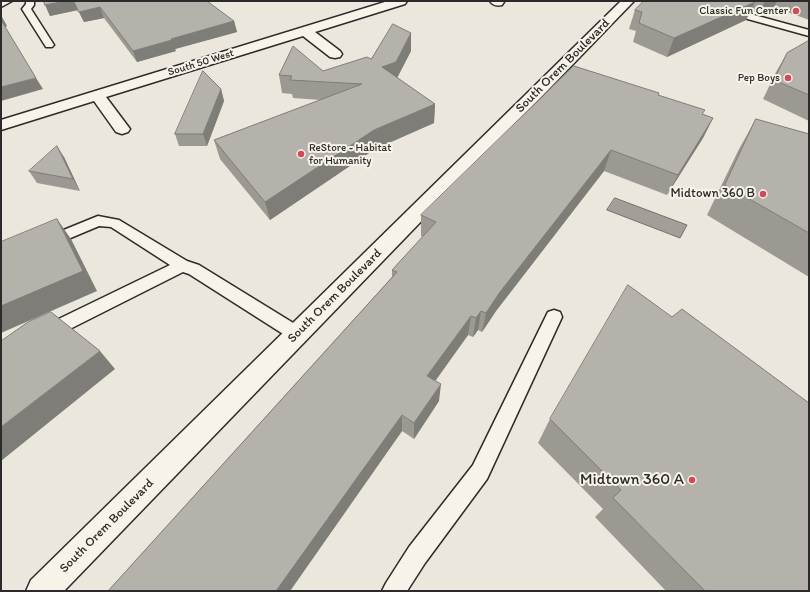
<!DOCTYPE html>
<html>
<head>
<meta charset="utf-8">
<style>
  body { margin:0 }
  #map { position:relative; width:810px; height:592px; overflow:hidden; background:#ebe7dd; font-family:Itim,sans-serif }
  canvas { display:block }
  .frame { position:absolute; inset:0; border:2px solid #2b2b2b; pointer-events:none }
</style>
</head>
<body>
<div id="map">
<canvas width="810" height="592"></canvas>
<div class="frame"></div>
</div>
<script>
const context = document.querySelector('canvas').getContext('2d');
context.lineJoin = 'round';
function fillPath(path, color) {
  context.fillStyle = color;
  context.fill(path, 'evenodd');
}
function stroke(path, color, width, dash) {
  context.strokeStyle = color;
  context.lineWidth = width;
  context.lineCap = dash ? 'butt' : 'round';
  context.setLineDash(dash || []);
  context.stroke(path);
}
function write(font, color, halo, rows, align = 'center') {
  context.font = font + ' Itim,sans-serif';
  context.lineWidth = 4;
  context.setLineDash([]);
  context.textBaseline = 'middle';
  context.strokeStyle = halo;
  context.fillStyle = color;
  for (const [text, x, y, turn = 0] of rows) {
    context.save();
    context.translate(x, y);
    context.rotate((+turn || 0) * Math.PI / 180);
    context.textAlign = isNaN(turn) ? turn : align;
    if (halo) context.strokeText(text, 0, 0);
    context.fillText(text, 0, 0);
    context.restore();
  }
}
const water = new Path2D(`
  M615 198 687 225 680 238 607 210Z`);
fillPath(water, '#a29f98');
stroke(water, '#72716c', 1);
const lane = new Path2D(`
  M1 1H12L1 7Z
  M26 1H34V5L31 9 54 45 52 47H46L22 9 26 4Z
  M689 1H703L809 30V36L690 3Z
  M98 216 119 220 187 261 199 265 303 329 305 334 303 339 297 341 291 339 189 274 183 272 52 338 46 340 40 338 38 333 40 328 170 265 111 227 99 226 49 247 44 246 42 242 44 238Z
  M554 310 560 312 562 317 487 479 425 563 407 591H382L386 583 409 547 473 465 548 312Z`);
const street = new Path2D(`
  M388 1H407L405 4 315 32 340 51 342 54 340 57 335 58 330 57 303 36 106 97 130 129 128 132 122 134 116 132 94 101 1 130V120Z
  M490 1H503L504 2 502 5C497 6 493 6 490 1Z`);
const secondary = new Path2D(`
  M621 1H634L64 591H26L31 580Z`);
stroke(lane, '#2b2b2b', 3);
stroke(street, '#2b2b2b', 3);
stroke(secondary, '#2b2b2b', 3);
fillPath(lane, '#f7f3e8');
fillPath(street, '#f7f3e8');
fillPath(secondary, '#f7f3e8');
fillPath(new Path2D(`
  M44 1 234 21 237 32 175 49 176 51 137 62 104 18 84 22 78 10 50 16Z
  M644 1H809V20L774 7 758 15 750 12 746 20 667 57 633 42 636 31 629 29 635 10Z
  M809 41V121L763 99 776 72 787 53Z
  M411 51 397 78 435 104 434 123 375 149 270 220 220 159 214 140 321 100 293 98 292 94 282 93 279 75 323 71Z
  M221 89 224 101 207 146H179L175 134Z
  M659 93 658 95 702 114 713 118 703 138 667 195 604 171 496 311 482 332 478 330 473 337 468 335 435 381 439 401 414 439 402 431 290 591H108L392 277V270L423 237 421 236V215Z
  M756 119 809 134V277L707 215 739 149Z
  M64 157 80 191 37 183 29 171Z
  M550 419 809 591H666L595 517 603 509 538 443Z`), '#9c9993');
fillPath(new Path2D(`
  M66 1H74L78 10 50 16 45 5Z
  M765 1H777L774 7 758 15Z
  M755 2 746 20 667 57 674 38Z
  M100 7 104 18 84 22 79 12Z
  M1 16V15L7 26 5 27 1 20Z
  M234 21 237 32 175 49 176 51 137 62 133 51 171 39Z
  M411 33V51L396 80 382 67Z
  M36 78 43 89 1 101V87Z
  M221 89 224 101 207 146 203 134Z
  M435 104 434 123 375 149 270 220 265 202 374 130Z
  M713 118 703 138 667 195 678 175Z
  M57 146 64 157 80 191 73 179Z
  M611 150 604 171 496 311 482 332 486 313 500 292Z
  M57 219 71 239 97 291 1 333V306Z
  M481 311 478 330 473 337 476 318Z
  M471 316 468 335 426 394 427 376Z
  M100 351 115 369 1 461V427Z
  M441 384 439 401 414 439V423Z
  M402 415V431L290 591H276Z`), '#7f7d78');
const building = new Path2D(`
  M44 1H66L45 5Z
  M74 1H207L234 21 171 39 172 40 133 51 100 7 79 12Z
  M644 1H753L755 2 674 38 639 23 642 12 635 10Z
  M1 20 36 78 1 87Z
  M393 24 411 33 396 62 382 67 435 104 374 130 265 202 214 140 362 84 290 80 292 76 279 75 293 46 323 71 367 57 371 59Z
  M808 41H809V95L774 80 787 53Z
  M574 66 659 93 658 95 705 110 702 114 713 118 678 175 611 150 500 292 486 313 481 311 476 318 471 316 427 376 441 384 414 423 402 415 276 591H108L397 272 392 270 436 222 421 215Z
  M203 71 221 89 203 134H175Z
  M756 119 809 134V233L725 185Z
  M57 146 73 179 29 171Z
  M57 219 83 271 1 306V242Z
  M628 285 672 317 682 309 809 403V591H705L613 498 621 490 550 419Z
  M51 312 100 351 1 427V341L28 322Z`);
fillPath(building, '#b5b2ab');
stroke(building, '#7f7d78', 1);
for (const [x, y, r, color] of [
  [796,11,4,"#d1495b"],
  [788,78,4,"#d1495b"],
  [301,154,4,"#d1495b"],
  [763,194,4,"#d1495b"],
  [692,480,4,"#d1495b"]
]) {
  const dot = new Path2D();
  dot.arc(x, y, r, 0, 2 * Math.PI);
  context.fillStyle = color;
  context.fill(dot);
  stroke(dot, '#f7f3e8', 1.5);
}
write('11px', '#2b2b2b', '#f7f3e8', [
  ["Classic Fun Center",788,11],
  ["Pep Boys",780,78],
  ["ReStore - Habitat",309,148,"left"],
  ["for Humanity",309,161,"left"]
], 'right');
write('11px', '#2b2b2b', '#f7f3e8', [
  ["South 50 West",201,63,-17]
]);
write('13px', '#2b2b2b', '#f7f3e8', [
  ["South Orem Boulevard",563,66,-45],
  ["South Orem Boulevard",335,296,-45],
  ["South Orem Boulevard",107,526,-45]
]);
write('13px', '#2b2b2b', '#f7f3e8', [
  ["Midtown 360 B",755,194]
], 'right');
write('16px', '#2b2b2b', '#f7f3e8', [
  ["Midtown 360 A",684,480]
], 'right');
</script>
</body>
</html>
